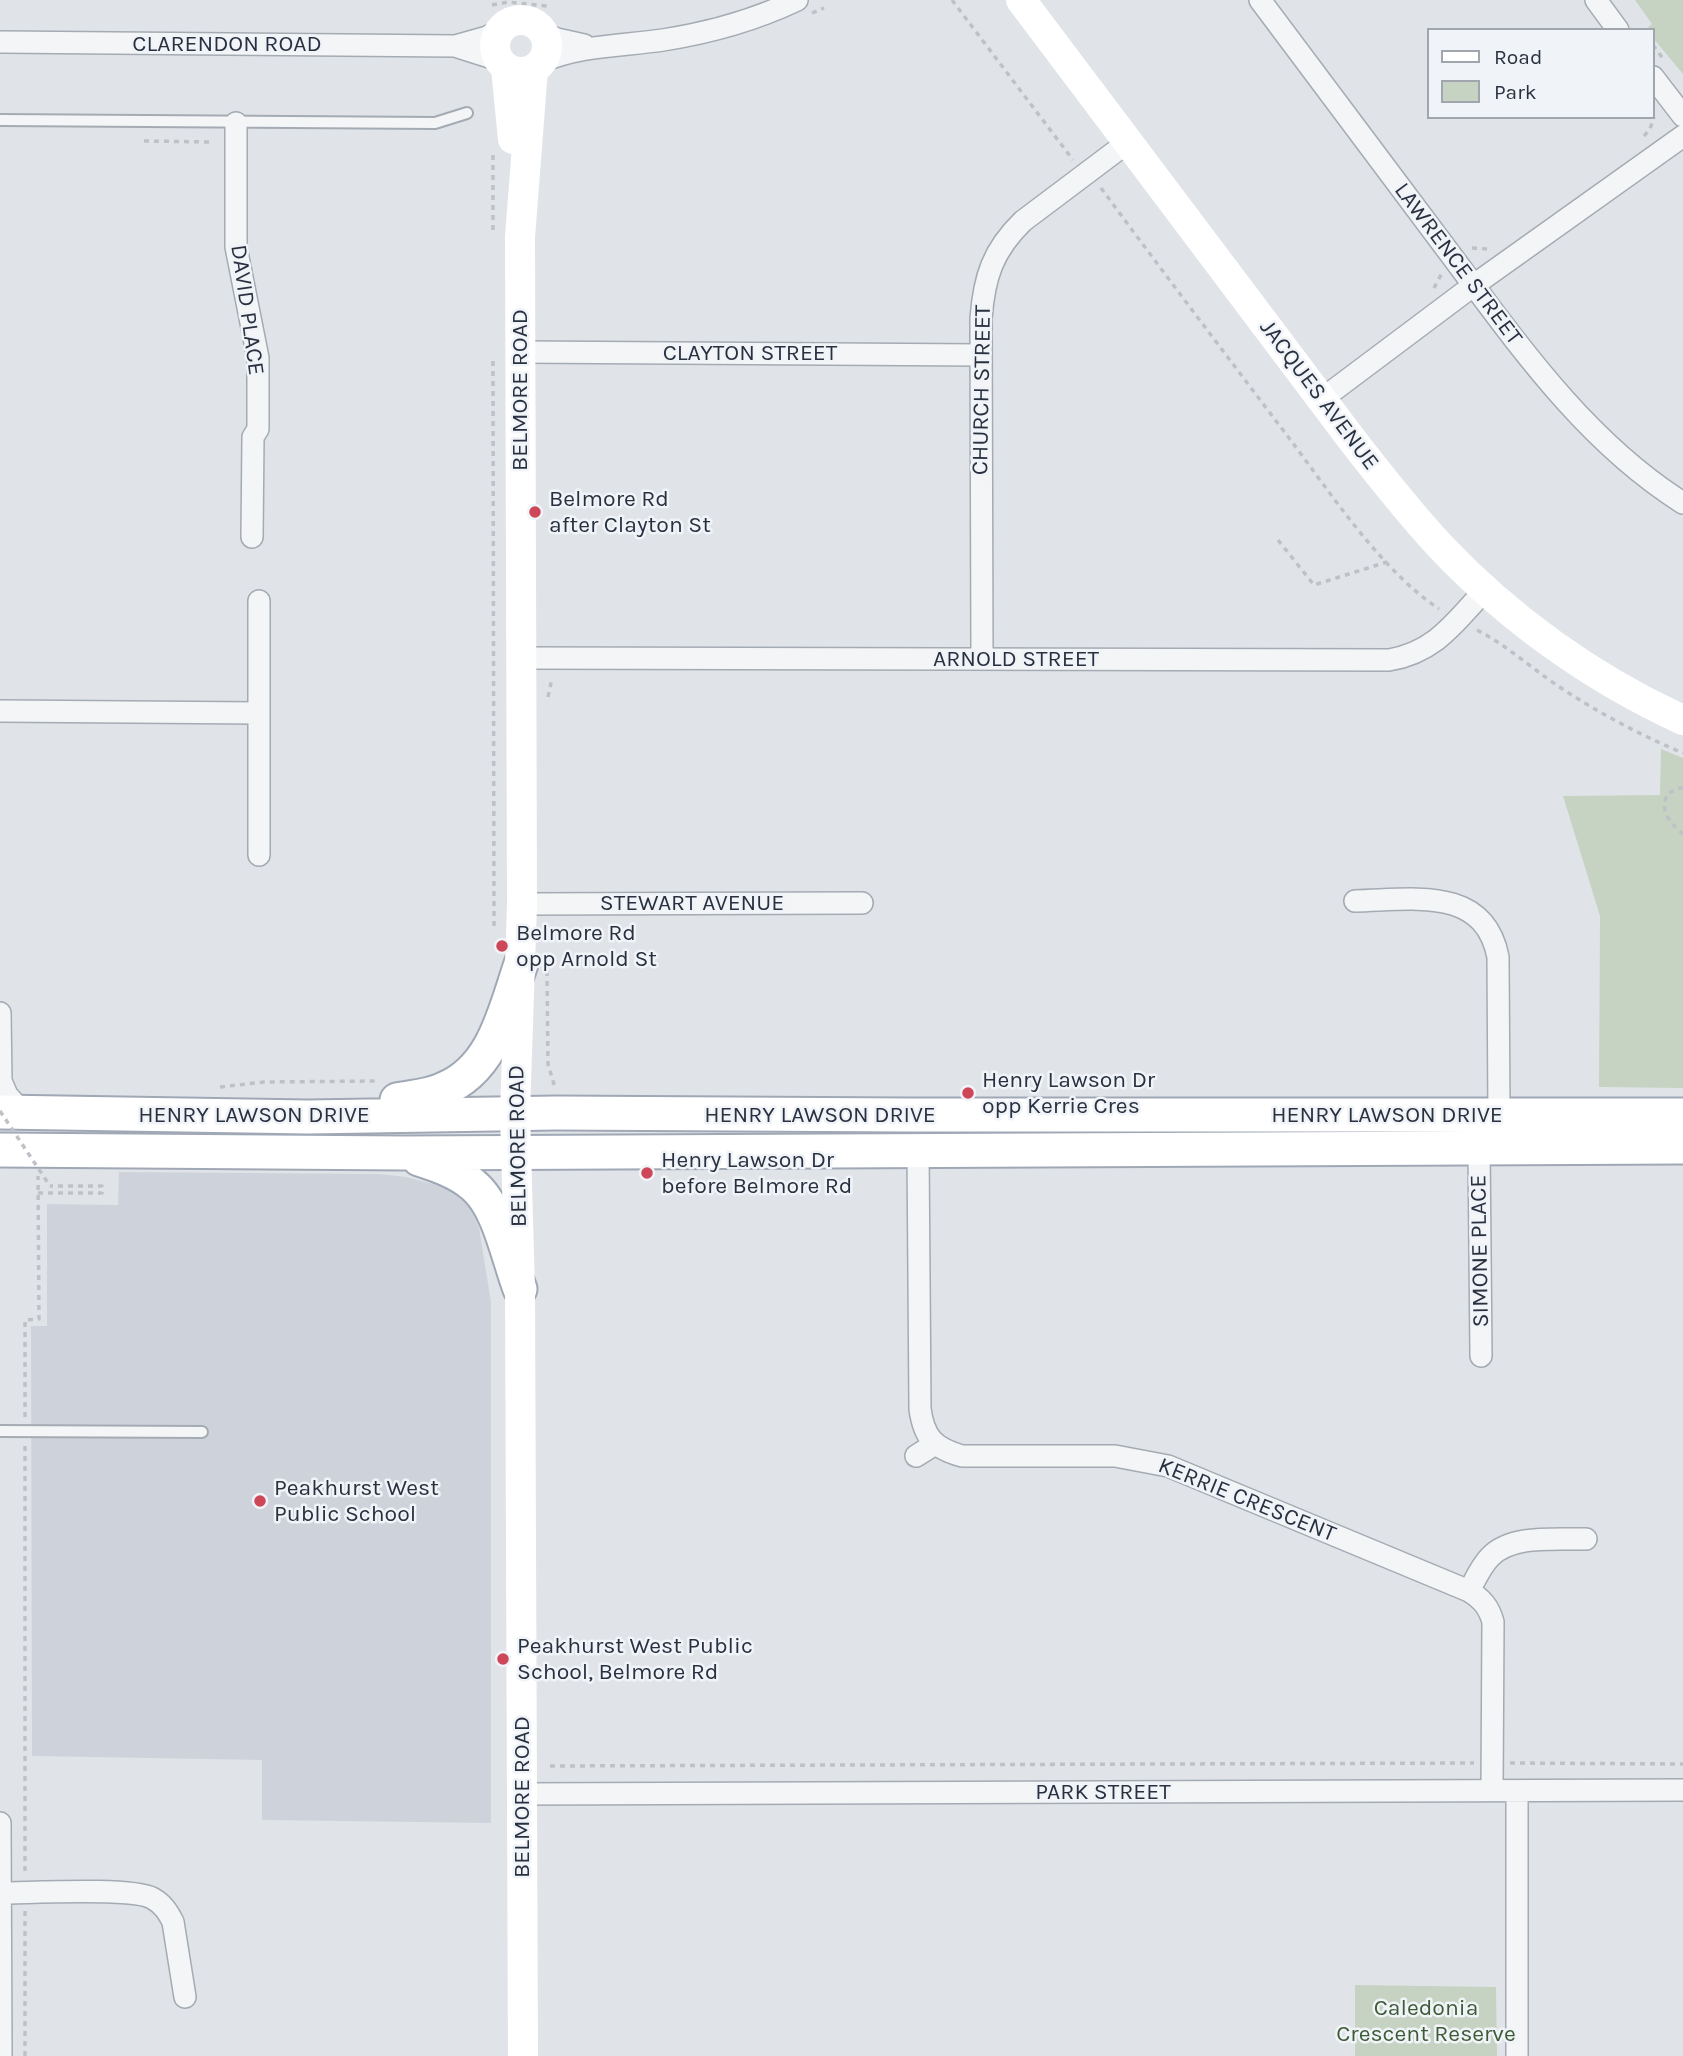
<!DOCTYPE html>
<html>
<head>
<meta charset="utf-8">
<style>
  body { margin:0 }
  #map { position:relative; width:1683px; height:2056px; overflow:hidden; background:#e0e4e9; font-family:Karla,sans-serif }
  canvas { display:block }
  .legend { position:absolute; left:1427px; top:28px; width:228px; height:91px; box-sizing:border-box; background:#f0f3f7; border:2px solid #a0a5ae; margin:0; padding:9px 12px; list-style:none; font-size:21px; color:#293140 }
  .legend li { display:flex; align-items:center; gap:14px; height:35px }
  .legend b { width:35px; border:2px solid #a0a5ae }
</style>
</head>
<body>
<div id="map">
<canvas width="1683" height="2056"></canvas>
<ul class="legend">
<li><b style="height:9px;background:#fff"></b>Road</li>
<li><b style="height:19px;background:#c6d3c2"></b>Park</li>
</ul>
</div>
<script>
const context = document.querySelector('canvas').getContext('2d');
context.lineJoin = 'round';
function fillPath(path, color) {
  context.fillStyle = color;
  context.fill(path, 'evenodd');
}
function stroke(path, color, width, dash) {
  context.strokeStyle = color;
  context.lineWidth = width;
  context.lineCap = dash ? 'butt' : 'round';
  context.setLineDash(dash || []);
  context.stroke(path);
}
function write(font, color, halo, rows, align = 'center') {
  context.font = font + ' Karla,sans-serif';
  context.lineWidth = 5;
  context.setLineDash([]);
  context.textBaseline = 'middle';
  context.strokeStyle = halo;
  context.fillStyle = color;
  for (const [text, x, y, turn = 0] of rows) {
    context.save();
    context.translate(x, y);
    context.rotate((+turn || 0) * Math.PI / 180);
    context.textAlign = isNaN(turn) ? turn : align;
    if (halo) context.strokeText(text, 0, 0);
    context.fillText(text, 0, 0);
    context.restore();
  }
}
fillPath(new Path2D(`
  M119 1172 380 1174 406 1177 433 1184 455 1193 470 1208 479 1228 491 1302V1823L262 1820V1760L32 1756 31 1326H47V1204L118 1205Z`), '#ced3db');
fillPath(new Path2D(`
  M1635 0H1683V74L1653 38V30L1646 29 1652 24Z
  M1661 749 1683 758V1088L1599 1087 1600 916 1563 796 1660 795Z
  M1355 1985 1496 1987 1497 2056H1355Z`), '#c6d3c2');
const lane = new Path2D(`
  M0 120 435 123 467 113
  M0 1431 202 1432`);
const street = new Path2D(`
  M1260 0C1322 82 1383 165 1445 247 1515 340 1583 440 1683 503
  M1596 0 1618 30
  M543 33 557 39 584 45
  M0 42 455 46 487 37 499 31
  M458 47 499 60
  M541 62C580 45 622 46 663 40 708 33 755 20 797 0
  M1653 77 1683 116
  M236 123V247L258 358V429L253 437 252 537
  M520 352 981 355
  M1322 399 1474 285 1683 136
  M259 601V855
  M520 658 1389 660C1436 652 1455 622 1485 590
  M982 659 981 319C984 277 993 250 1023 221L1128 142
  M0 711 259 713
  M1355 901C1412 900 1484 885 1498 957L1499 1115
  M522 904 862 903
  M0 1013 1 1081 7 1095 22 1112
  M1479 1147 1481 1356
  M918 1149 920 1409C924 1438 934 1448 962 1456H1115L1168 1466 1469 1591C1475 1580 1481 1566 1490 1557 1512 1534 1556 1540 1586 1539
  M916 1456 935 1444
  M1469 1591C1482 1599 1489 1607 1493 1622L1492 1790
  M1517 1791V2056
  M522 1794 1683 1790
  M0 1823 1 2056
  M0 1893C29 1893 131 1887 152 1898 163 1904 168 1912 173 1922L185 1997`);
const primary = new Path2D(`
  M397 1100C412 1097 430 1096 444 1089 494 1069 505 1010 521 964
  M0 1112 308 1117 556 1113 909 1115H1683
  M0 1150 404 1153 1683 1147
  M419 1159C438 1165 458 1172 473 1185 499 1206 508 1258 520 1289`);
stroke(lane, '#a5abb3', 14);
stroke(street, '#a5abb3', 24);
stroke(primary, '#a0a8b5', 37);
stroke(new Path2D(`
  M952 0 1073 160
  M492 5 508 2 547 6
  M812 13 824 8
  M1653 45 1664 60
  M1644 136 1650 129 1654 117
  M144 141 211 142
  M493 155V234
  M1101 188C1163 272 1226 355 1289 438 1332 495 1381 570 1439 609
  M1472 248 1488 249
  M1434 288 1442 273
  M493 361 494 927
  M1278 540 1314 585 1387 562
  M1477 630C1506 645 1530 667 1558 686 1597 712 1640 735 1683 753
  M548 697 552 678
  M1683 787 1668 793C1659 812 1669 821 1683 834
  M547 971 548 1064 555 1088
  M220 1087 264 1082 379 1081
  M38 1193H102V1186H50
  M25 1417V1320L39 1319 38 1176
  M25 1446V1872
  M1510 1763 1683 1764
  M550 1766 1474 1763
  M25 2056V1911`), '#bec2c7', 3.5, [5, 5]);
stroke(lane, '#f3f5f7', 10);
stroke(street, '#f3f5f7', 21);
stroke(new Path2D(`
  M1021 0 1353 441C1381 477 1410 514 1441 547 1509 619 1593 679 1683 720
  M495 46a26 26 0 1 1 52 0a26 26 0 1 1-52 0Z
  M506 68 513 139
  M523 2056 520 1289 515 1113 522 904 520 237 533 69`), '#fff', 30);
stroke(primary, '#fff', 33);
stroke(new Path2D(`
  M0 1111 50 1186`), '#bec2c7', 3.5, [5, 5]);
for (const [x, y, r, color] of [
  [535,512,7,"#cd4759"],
  [502,946,7,"#cd4759"],
  [968,1093,7,"#cd4759"],
  [647,1173,7,"#cd4759"],
  [260,1501,7,"#cd4759"],
  [503,1659,7,"#cd4759"]
]) {
  const dot = new Path2D();
  dot.arc(x, y, r, 0, 2 * Math.PI);
  context.fillStyle = color;
  context.fill(dot);
  stroke(dot, '#f0f3f7', 2.5);
}
write('23px', '#293140', '#f0f3f7', [
  ["CLARENDON ROAD",227,44],
  ["LAWRENCE STREET",1458,264,53],
  ["DAVID PLACE",247,310,82],
  ["CLAYTON STREET",750,353],
  ["BELMORE ROAD",520,390,-90],
  ["CHURCH STREET",982,390,-89],
  ["JACQUES AVENUE",1319,395,53],
  ["ARNOLD STREET",1016,659],
  ["STEWART AVENUE",692,903],
  ["HENRY LAWSON DRIVE",254,1115],
  ["HENRY LAWSON DRIVE",820,1115],
  ["HENRY LAWSON DRIVE",1387,1115],
  ["BELMORE ROAD",518,1146,-91],
  ["SIMONE PLACE",1480,1251,-91],
  ["KERRIE CRESCENT",1247,1500,22],
  ["PARK STREET",1103,1792],
  ["BELMORE ROAD",522,1797,-90]
]);
write('23px', '#293140', '#f0f3f7', [
  ["Belmore Rd",549,499],
  ["after Clayton St",549,525],
  ["Belmore Rd",516,933],
  ["opp Arnold St",516,959],
  ["Henry Lawson Dr",982,1080],
  ["opp Kerrie Cres",982,1106],
  ["Henry Lawson Dr",661,1160],
  ["before Belmore Rd",661,1186],
  ["Peakhurst West",274,1488],
  ["Public School",274,1514],
  ["Peakhurst West Public",517,1646],
  ["School, Belmore Rd",517,1672]
], 'left');
write('23px', '#3d5c36', '#f0f3f7', [
  ["Caledonia",1426,2008],
  ["Crescent Reserve",1426,2034]
]);
</script>
</body>
</html>
